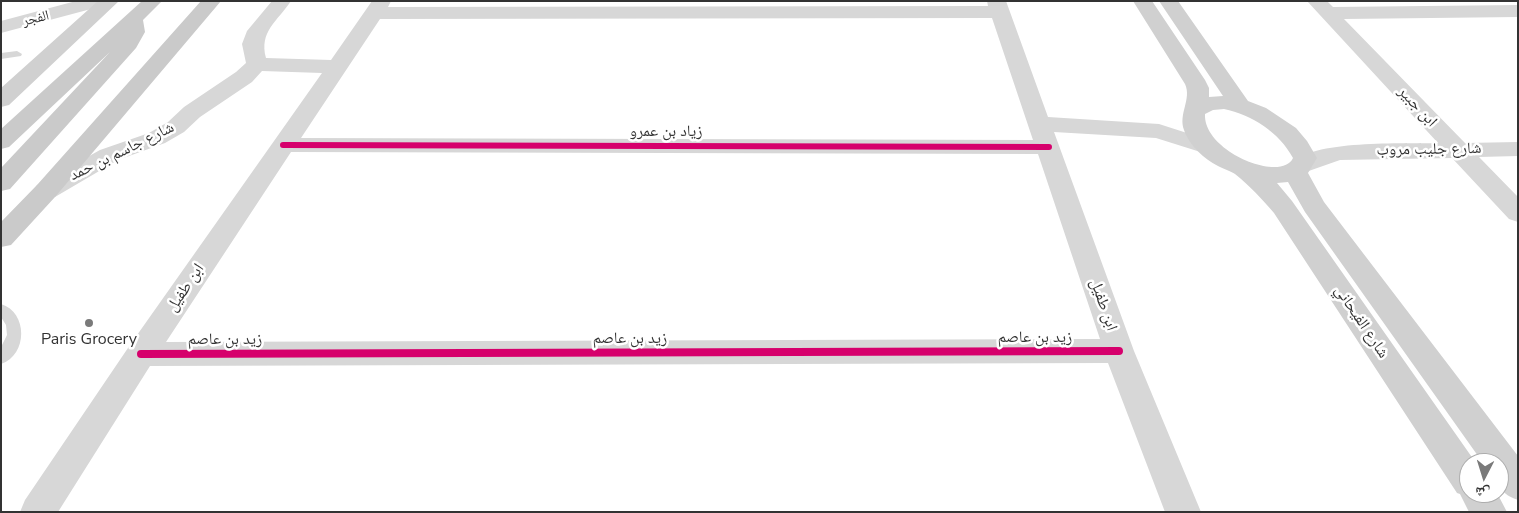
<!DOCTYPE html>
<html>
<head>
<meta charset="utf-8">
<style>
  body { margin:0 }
  #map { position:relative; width:1519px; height:513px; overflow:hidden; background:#fff; font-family:"Nunito Sans","Noto Naskh Arabic",sans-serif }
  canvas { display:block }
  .frame { position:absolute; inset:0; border:2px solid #333; pointer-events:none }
  .north { position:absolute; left:1459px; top:453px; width:50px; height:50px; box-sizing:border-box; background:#fff; border:1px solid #adadad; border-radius:50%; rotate:185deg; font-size:14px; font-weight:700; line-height:20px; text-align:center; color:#333 }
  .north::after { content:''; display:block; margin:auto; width:18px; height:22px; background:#7a7a7a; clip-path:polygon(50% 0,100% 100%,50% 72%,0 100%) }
</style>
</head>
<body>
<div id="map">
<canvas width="1519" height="513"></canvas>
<div class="frame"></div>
<div class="north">ش</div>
</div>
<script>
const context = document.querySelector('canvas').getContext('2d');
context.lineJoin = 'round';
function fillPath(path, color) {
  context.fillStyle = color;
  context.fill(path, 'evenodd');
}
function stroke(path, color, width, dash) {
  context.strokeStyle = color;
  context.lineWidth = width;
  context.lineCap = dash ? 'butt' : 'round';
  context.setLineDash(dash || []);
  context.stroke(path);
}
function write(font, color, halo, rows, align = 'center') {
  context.font = font + ' "Nunito Sans","Noto Naskh Arabic",sans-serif';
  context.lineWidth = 5;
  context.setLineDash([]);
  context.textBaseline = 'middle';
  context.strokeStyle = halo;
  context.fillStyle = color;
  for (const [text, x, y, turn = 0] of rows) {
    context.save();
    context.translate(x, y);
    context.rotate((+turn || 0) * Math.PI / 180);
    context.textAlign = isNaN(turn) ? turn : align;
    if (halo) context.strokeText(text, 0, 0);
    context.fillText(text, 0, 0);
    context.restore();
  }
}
fillPath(new Path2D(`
  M17 51 22 54 21 56 1 59V53Z
  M1 304C28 312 28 355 1 364V347L7 335 6 325 1 317Z`), '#d7d7d7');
fillPath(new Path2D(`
  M76 1H108L106 5 1 33V21Z
  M272 1H291C277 22 259 31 266 58L331 60 372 1H391L388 7 988 6 987 1H1006L1048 117 1159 124 1218 143 1222 148 1218 153 1210 155 1156 138 1054 132 1134 351 1201 512H1165L1108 363 150 366 58 512H20L25 500 130 345 322 73 262 71 252 82 200 117 184 132 165 143 118 160 55 197 46 199 37 197 33 191 37 185 100 150 149 133 168 122 184 107 236 72 246 63 242 44 247 31ZM992 18 1033 140 301 138 380 19ZM291 152 1038 154 1100 339 166 342Z
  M1307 1H1327L1333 7 1518 5V17L1344 19 1465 143 1518 142V156L1479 157 1518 197V222L1509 219 1452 158 1340 160 1303 173 1294 170 1291 165C1308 139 1407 144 1438 143Z`), '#d7d7d7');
fillPath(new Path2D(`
  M98 1H119L9 105 1 107V88Z
  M1133 1H1152L1205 80 1209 88V97L1223 96 1159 1H1178L1248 101 1266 108 1296 128 1307 141 1317 158 1308 173 1324 202 1518 456V500C1496 492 1499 484 1499 463H1483L1305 212 1288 182 1277 183 1292 201 1476 463H1469V493H1497L1507 512H1469L1460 494 1457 493 1274 213C1262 199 1250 186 1235 174 1231 171 1223 169 1218 166 1204 159 1189 145 1184 130 1178 114 1192 99 1185 84ZM1224 109C1252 115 1279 132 1293 158 1282 183 1203 152 1205 114L1213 110Z`), '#d0d0d0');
fillPath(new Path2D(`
  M142 1H162L143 20 145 32 136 48 10 189 1 191V168L110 52 9 147 1 149V129Z
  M201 1H221L55 197 11 245 1 247V222L37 185Z`), '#cacaca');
stroke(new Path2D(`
  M283 145 1049 147`), '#d6006c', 6);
stroke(new Path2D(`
  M141 354 1119 351`), '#d6006c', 8);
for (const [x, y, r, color] of [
  [89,323,5,"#7a7a7a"]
]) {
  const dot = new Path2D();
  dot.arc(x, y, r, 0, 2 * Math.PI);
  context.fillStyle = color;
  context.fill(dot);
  stroke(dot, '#fff', 2);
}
write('14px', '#333', '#fff', [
  ["الفجر",36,19,-14]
]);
write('16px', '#333', '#fff', [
  ["ابن جبير",1417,107,47],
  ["زياد بن عمرو",666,132],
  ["شارع جليب مروب",1429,150,-1],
  ["شارع جاسم بن حمد",122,152,-26],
  ["ابن طفيل",186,288,-56],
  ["ابن طفيل",1103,305,71],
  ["شارع الفيحاني",1361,322,56],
  ["زيد بن عاصم",1035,338],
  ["زيد بن عاصم",630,339],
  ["زيد بن عاصم",225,340]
]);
write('16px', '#333', '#fff', [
  ["Paris Grocery",89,340]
]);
</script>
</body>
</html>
